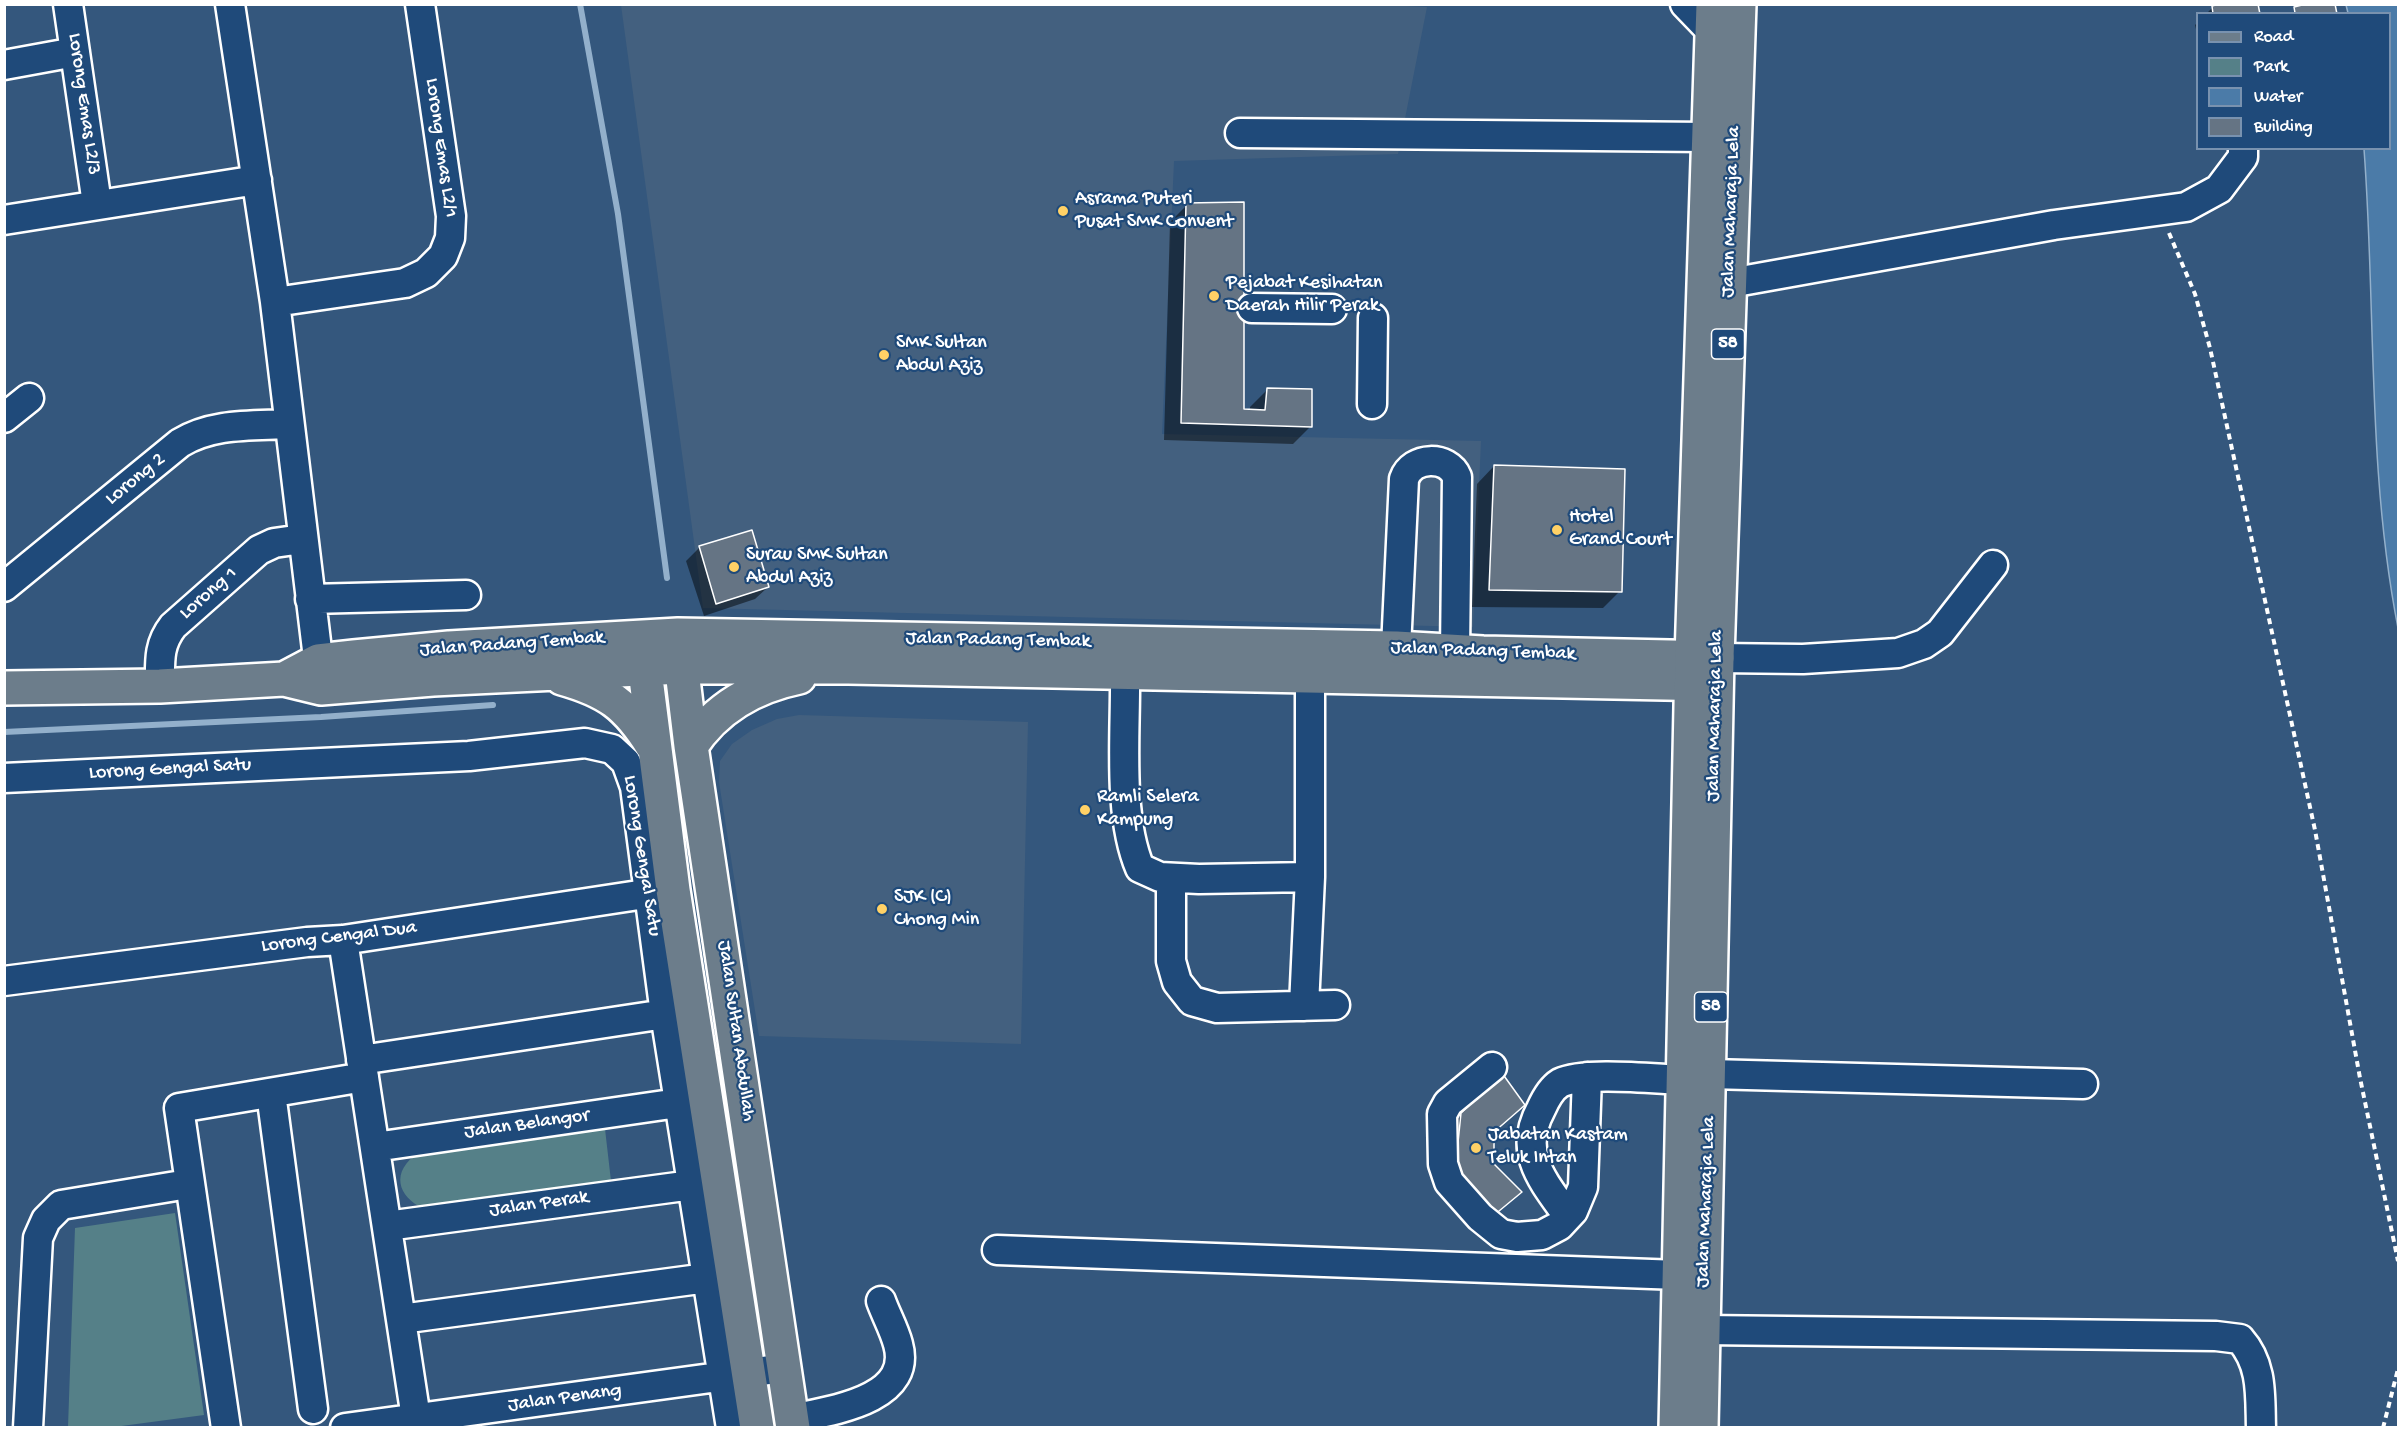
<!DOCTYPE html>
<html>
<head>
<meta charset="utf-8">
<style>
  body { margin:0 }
  #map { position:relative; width:2403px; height:1432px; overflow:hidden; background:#34577d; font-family:"Gochi Hand",sans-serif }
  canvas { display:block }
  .frame { position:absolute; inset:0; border:6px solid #fff; pointer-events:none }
  .legend { position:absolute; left:2196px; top:12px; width:195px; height:138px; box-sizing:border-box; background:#1f4a7a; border:2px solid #7992af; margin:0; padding:8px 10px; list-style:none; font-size:18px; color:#fff }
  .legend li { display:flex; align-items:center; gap:12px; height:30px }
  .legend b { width:30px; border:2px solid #7992af }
</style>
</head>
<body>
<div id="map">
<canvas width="2403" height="1432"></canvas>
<div class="frame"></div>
<ul class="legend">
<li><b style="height:8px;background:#6c7d8b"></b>Road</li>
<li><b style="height:16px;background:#558088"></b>Park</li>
<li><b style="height:16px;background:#4b7ba8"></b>Water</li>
<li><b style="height:16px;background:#657484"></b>Building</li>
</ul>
</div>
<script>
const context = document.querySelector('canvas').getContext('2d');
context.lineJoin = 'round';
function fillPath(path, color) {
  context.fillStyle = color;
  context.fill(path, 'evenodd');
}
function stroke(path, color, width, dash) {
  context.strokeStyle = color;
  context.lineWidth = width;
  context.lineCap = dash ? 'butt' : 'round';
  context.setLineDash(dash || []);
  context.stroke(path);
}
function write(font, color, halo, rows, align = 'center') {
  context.font = font + ' "Gochi Hand",sans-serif';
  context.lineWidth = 4.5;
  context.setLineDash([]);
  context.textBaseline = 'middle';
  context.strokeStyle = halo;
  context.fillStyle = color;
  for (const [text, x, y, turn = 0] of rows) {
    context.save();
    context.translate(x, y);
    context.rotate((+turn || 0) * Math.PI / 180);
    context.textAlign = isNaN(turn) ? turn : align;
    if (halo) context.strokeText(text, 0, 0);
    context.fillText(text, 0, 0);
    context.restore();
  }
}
fillPath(new Path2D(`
  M1365 4 1427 7 1398 154 1174 161 1162 434 1481 441 1473 627 703 608 621 5Z
  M799 715 1028 722 1021 1044 759 1036 719 782 720 761 732 744 752 730 777 719Z`), '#43607f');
fillPath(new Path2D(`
  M605 1129 611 1181 428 1210C401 1201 389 1176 414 1156Z
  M175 1213 204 1415 114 1427H68L75 1228Z`), '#558088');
const water = new Path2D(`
  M2346 5H2398V628C2367 471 2376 308 2364 149L2390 148V14L2348 13Z`);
fillPath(water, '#4b7ba8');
stroke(water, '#93b0cb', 1.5);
fillPath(new Path2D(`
  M2213 7 2258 14H2206Z
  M2198 22V38L2195 25Z
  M1187 205 1243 410 1250 411V407L1268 389 1310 427 1293 444 1164 440 1170 222Z
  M1494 466 1620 591 1603 608 1472 607 1477 484Z
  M751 532 768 587 755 599 704 616 686 561 699 548Z
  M1502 1076 1523 1105 1492 1134V1165L1520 1192 1475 1233 1438 1190 1445 1132Z`), '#0007');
stroke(new Path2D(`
  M580 4 618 214 667 578
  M4 732 321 717 493 705`), '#93b0cb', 6);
const building = new Path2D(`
  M2219 4H2258L2260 14H2213L2212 6Z
  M2306 4H2335L2337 14H2293L2295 13 2294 7Z
  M1244 202V409L1265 410 1267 388 1312 389V427L1181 423 1186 203Z
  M1494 465 1625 469 1622 592 1489 590Z
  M752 530 769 587 716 604 699 546Z
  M1502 1073 1525 1105 1494 1132V1164L1522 1192 1493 1216 1455 1172 1461 1113Z`);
fillPath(building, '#657484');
stroke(building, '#fff', 1.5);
const minor = new Path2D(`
  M68 4 97 204
  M230 4 275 302 321 683
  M1685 4 1712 32
  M4 65 75 52
  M1240 133 1709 137
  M4 220 257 180
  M1730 283 2054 225 2186 207 2219 189 2243 157V148
  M275 302 405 283 426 273 443 256 450 238 451 216 420 4
  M1252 308 1332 309
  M1372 404 1373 318
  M4 418 29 398
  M4 587 180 443C213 423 251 426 289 424
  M310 599 466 595
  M1396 648 1404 479C1412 456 1448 455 1457 477L1455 652
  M1717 658 1803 659 1898 653 1924 644 1940 633 1993 565
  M1125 673C1126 732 1117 814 1140 868L1160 877 1199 879 1310 877
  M160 686C160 662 158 645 173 626L259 550 274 543 302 539
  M4 778 469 756 585 743 612 749 626 762 635 787 665 1014 731 1428
  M1171 878V961L1177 982 1192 1001 1217 1008 1335 1005
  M343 940 416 1418
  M4 981 307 942 343 940 665 891
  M1304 1006 1310 877V677
  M361 1060 665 1014
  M1492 1067 1448 1103 1442 1114 1443 1164 1449 1182 1480 1217 1501 1234 1517 1237 1542 1235 1559 1226 1573 1211 1583 1187 1587 1077
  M1710 1074 2083 1084
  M271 1093 313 1409
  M375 1147 678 1103
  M1568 1216C1543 1181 1517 1153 1541 1109 1545 1100 1552 1088 1560 1083 1585 1071 1655 1079 1684 1080
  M387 1226 692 1185
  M997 1250 1679 1275
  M401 1319 707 1278
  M1703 1330 2216 1336 2240 1339C2263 1365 2260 1395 2261 1428
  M791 1419C828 1411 914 1401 898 1344 894 1329 886 1315 881 1301
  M28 1428 38 1238 46 1220 61 1205 188 1184
  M226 1428 179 1108 364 1077
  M345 1428 784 1368`);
const major = new Path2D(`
  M679 646 691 746 793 1428
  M642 647 673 890 757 1428
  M562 678C608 691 627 705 652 745
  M284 679 318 661 354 657 449 648 678 635 1396 648 1483 653 1717 658
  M4 688 160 686 284 679 321 688 433 679 681 667H848L1716 684
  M691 746C716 708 755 686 799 677`);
const highway = new Path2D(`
  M1676 1428 1692 658 1713 4
  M1701 1428 1717 658 1739 4`);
stroke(minor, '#fff', 33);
stroke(major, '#fff', 38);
stroke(highway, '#fff', 38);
stroke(new Path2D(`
  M2169 233 2195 294 2210 348 2315 830 2360 1078 2398 1261
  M2383 1428 2398 1369`), '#fff', 4, [6, 4.5]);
stroke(minor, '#1f4a7a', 28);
stroke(major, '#6c7d8b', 33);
stroke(highway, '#6c7d8b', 33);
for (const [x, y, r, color] of [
  [1063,211,6,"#ffd166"],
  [1214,296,6,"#ffd166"],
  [884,355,6,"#ffd166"],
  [1557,530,6,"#ffd166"],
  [734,567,6,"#ffd166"],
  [1085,810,6,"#ffd166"],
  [882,909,6,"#ffd166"],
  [1476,1148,6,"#ffd166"]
]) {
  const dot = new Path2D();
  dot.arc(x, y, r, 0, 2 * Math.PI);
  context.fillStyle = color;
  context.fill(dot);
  stroke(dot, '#1f4a7a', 2);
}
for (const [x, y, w] of [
  [1728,344,33],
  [1711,1007,33]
]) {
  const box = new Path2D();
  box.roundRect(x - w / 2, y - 15, w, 30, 4.5);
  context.fillStyle = '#1f4a7a';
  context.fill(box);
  stroke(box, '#fff', 1.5);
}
write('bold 18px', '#fff', null, [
  ["58",1728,344],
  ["58",1711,1007]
]);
write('20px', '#fff', '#1f4a7a', [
  ["Lorong Emas L2/3",83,104,82],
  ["Lorong Emas L2/1",440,148,82],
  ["Jalan Maharaja Lela",1732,212,-88],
  ["Lorong 2",136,480,-39],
  ["Lorong 1",209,594,-41],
  ["Jalan Padang Tembak",998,641,1],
  ["Jalan Padang Tembak",512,645,-4],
  ["Jalan Padang Tembak",1483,652,2],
  ["Jalan Maharaja Lela",1716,716,-89],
  ["Lorong Gengal Satu",170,770,-3],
  ["Lorong Gengal Satu",641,856,81],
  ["Lorong Cengal Dua",339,938,-7],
  ["Jalan Sultan Abdullah",735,1031,82],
  ["Jalan Belangor",527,1125,-8],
  ["Jalan Maharaja Lela",1707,1202,-88],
  ["Jalan Perak",539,1205,-8],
  ["Jalan Penang",565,1399,-8]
]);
write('20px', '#fff', '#1f4a7a', [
  ["Asrama Puteri",1075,200],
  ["Pusat SMK Convent",1075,223],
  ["Pejabat Kesihatan",1226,284],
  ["Daerah Hilir Perak",1226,307],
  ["SMK Sultan",896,344],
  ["Abdul Aziz",896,367],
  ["Hotel",1569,518],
  ["Grand Court",1569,541],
  ["Surau SMK Sultan",746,556],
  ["Abdul Aziz",746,579],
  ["Ramli Selera",1097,798],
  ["Kampung",1097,821],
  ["SJK (C)",894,898],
  ["Chong Min",894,921],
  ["Jabatan Kastam",1488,1136],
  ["Teluk Intan",1488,1159]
], 'left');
</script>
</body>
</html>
